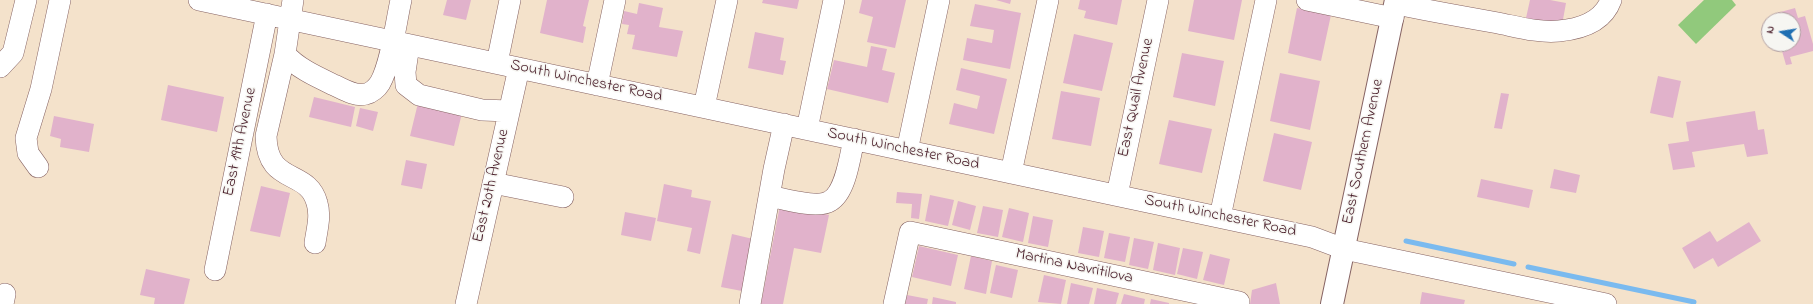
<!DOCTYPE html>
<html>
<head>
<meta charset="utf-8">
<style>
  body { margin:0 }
  #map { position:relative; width:1813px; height:304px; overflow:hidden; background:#f4e2cb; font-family:"Indie Flower",sans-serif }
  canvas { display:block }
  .north { position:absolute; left:1761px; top:12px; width:40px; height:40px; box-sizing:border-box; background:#f6f6f2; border:1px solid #b1a0a2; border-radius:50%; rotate:282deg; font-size:11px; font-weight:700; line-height:16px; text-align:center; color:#4a1f2b }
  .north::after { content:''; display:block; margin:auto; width:14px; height:18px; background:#1f6fb2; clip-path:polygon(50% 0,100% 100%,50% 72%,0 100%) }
</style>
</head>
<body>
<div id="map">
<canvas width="1813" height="304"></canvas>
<div class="north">N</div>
</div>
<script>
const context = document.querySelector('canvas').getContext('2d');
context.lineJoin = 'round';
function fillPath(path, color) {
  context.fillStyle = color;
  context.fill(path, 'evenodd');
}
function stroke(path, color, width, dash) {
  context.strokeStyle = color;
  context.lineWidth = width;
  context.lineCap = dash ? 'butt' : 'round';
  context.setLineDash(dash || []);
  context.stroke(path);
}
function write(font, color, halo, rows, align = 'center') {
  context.font = font + ' "Indie Flower",sans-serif';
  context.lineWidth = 3;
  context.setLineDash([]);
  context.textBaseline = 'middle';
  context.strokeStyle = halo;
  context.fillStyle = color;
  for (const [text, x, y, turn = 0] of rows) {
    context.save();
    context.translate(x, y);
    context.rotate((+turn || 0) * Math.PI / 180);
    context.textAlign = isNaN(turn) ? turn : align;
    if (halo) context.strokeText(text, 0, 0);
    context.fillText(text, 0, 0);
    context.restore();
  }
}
fillPath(new Path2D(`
  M1704 0H1732L1736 5 1696 44 1678 25Z`), '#91c97c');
stroke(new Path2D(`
  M1406 241 1514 264
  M1528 267 1694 302`), '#7abaef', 5);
fillPath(new Path2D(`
  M447 0H471L466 20 443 15Z
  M547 0H589L583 26 586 27 583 43 540 33Z
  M763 0H799L797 9 762 3Z
  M862 0H906L895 48 867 42 873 17 859 13Z
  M996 0H1011L1010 4Z
  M1080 0H1122L1117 25 1084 18 1086 11 1078 9Z
  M1194 0H1242L1234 40 1188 31Z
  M1530 0H1550L1566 3 1562 25 1526 18Z
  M639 3 663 8 659 27 683 31 677 57 632 49 635 35 627 34 629 25 622 24 624 11 637 14Z
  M975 4 1021 13 1010 69 963 60 967 38 992 43 994 30 970 26Z
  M1297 8 1331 15 1321 61 1288 53Z
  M1795 8 1798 18 1805 16 1813 44V51L1790 57 1792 64 1786 65 1780 44H1793V20H1780L1777 13Z
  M755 32 784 38 780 60 786 61 783 75 748 68Z
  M1074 34 1113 43 1102 91 1063 83Z
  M871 46 887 49 882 70 895 73 888 103 827 89 834 60 867 67Z
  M1182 53 1224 61 1215 106 1173 97Z
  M961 68 1007 79 994 134 949 124 954 103 977 109 980 96 956 90Z
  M1280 73 1320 81 1310 130 1270 121Z
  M1658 76 1681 81 1673 118 1650 113Z
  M168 85 224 97 217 132 161 120Z
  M1061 91 1100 98 1091 146 1052 139Z
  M1501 93 1509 94 1502 129 1494 128Z
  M314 97 355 107 351 127 309 117Z
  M418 103 462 113 454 146 410 136Z
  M360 108 378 112 373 131 356 126Z
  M1755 111 1758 130 1764 129 1768 154 1747 157 1744 144 1692 152 1695 167 1673 170 1668 144 1689 141 1686 122Z
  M54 116 94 124 89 152 60 147 61 139 50 136Z
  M1169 120 1212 129 1202 173 1159 164Z
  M1274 133 1312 142 1301 190 1263 181Z
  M406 160 427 164 422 189 401 185Z
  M1554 169 1580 175 1576 193 1550 188Z
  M1481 179 1533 190 1529 208 1477 197Z
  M664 184 692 190 691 197 711 201 700 254 687 251 692 228 657 221Z
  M261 186 290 193 280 237 250 231Z
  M897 192 922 194 919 219 911 218 912 204 896 203Z
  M930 195 954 200 948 226 925 221Z
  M958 201 976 206 970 230 952 225Z
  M780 205 829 215 821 253 794 248 783 304H761Z
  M983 206 1003 210 998 237 977 233Z
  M1009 208 1029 213 1023 242 1002 237Z
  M625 212 656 218 651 241 621 235Z
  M1033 216 1053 220 1048 247 1028 243Z
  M1749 222 1761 241 1718 267 1713 258 1694 269 1682 248 1710 231 1717 242Z
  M1083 227 1104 231 1099 257 1078 253Z
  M1109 233 1130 237 1125 262 1104 258Z
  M732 234 753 239 742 291 721 287Z
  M1134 238 1154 242 1148 269 1129 265Z
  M1158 243 1180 248 1175 275 1153 270Z
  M919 246 958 255 951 286 912 277Z
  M1183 248 1203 252 1197 279 1177 274Z
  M1210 254 1230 259 1224 285 1203 280Z
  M971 256 992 261 986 294 964 289Z
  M996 265 1018 270 1012 298 990 293Z
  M146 269 190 279 184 304H154L155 298 140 295Z
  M1044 275 1066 280 1061 304 1038 302Z
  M1071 283 1093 288 1089 304H1067Z
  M1276 283 1280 304H1250L1252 290Z
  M1097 288 1119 293 1116 304H1094Z
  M1422 292 1465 300 1464 304H1420Z
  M1124 294 1145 299 1144 304H1121Z
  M907 295 928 299 927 304H905Z
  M933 297 956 302V304H932Z
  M1151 299 1169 303V304H1150Z`), '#e1b2cb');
const minor = new Path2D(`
  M199 0 1312 237 1344 249 1606 304
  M293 0 285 54C297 68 317 77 334 85 343 89 355 97 366 94 371 93 377 88 380 83 391 64 396 22 401 0
  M1307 0 1393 18
  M1396 4C1430 11 1464 17 1498 23 1518 27 1539 33 1559 31 1581 29 1603 22 1611 0
  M409 45 405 72 406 85 419 95 482 110 509 111
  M285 54 266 136C267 186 308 168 317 203 321 216 317 229 315 243
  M497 63 510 0
  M0 67 13 53 26 0
  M597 85 615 0
  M704 107 727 0
  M807 129 834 0
  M907 151 939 0
  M38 167 28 153 26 138 41 89 60 0
  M1011 173 1048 0
  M493 183 563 197
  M1117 195 1158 0
  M770 196C784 199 818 209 830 201 846 192 850 156 854 139
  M1220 217 1266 0
  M215 270 267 14
  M3 304 5 294
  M466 304 519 68
  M750 304 774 169 784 124
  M894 304 910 232 1239 302V304`);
const major = new Path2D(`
  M1332 304 1396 0`);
stroke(minor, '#866363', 22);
stroke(major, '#866363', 24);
stroke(minor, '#fff', 21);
stroke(major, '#fff', 22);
write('16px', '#4a1f2b', '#f6f6f2', [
  ["South Winchester Road",586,82,12],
  ["East Quail Avenue",1137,98,-78],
  ["East 19th Avenue",241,142,-78],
  ["South Winchester Road",903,150,12],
  ["East Southern Avenue",1364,152,-78],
  ["East 20th Avenue",492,186,-77],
  ["South Winchester Road",1220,217,12],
  ["Martina Navritilova",1074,267,12]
]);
</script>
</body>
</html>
